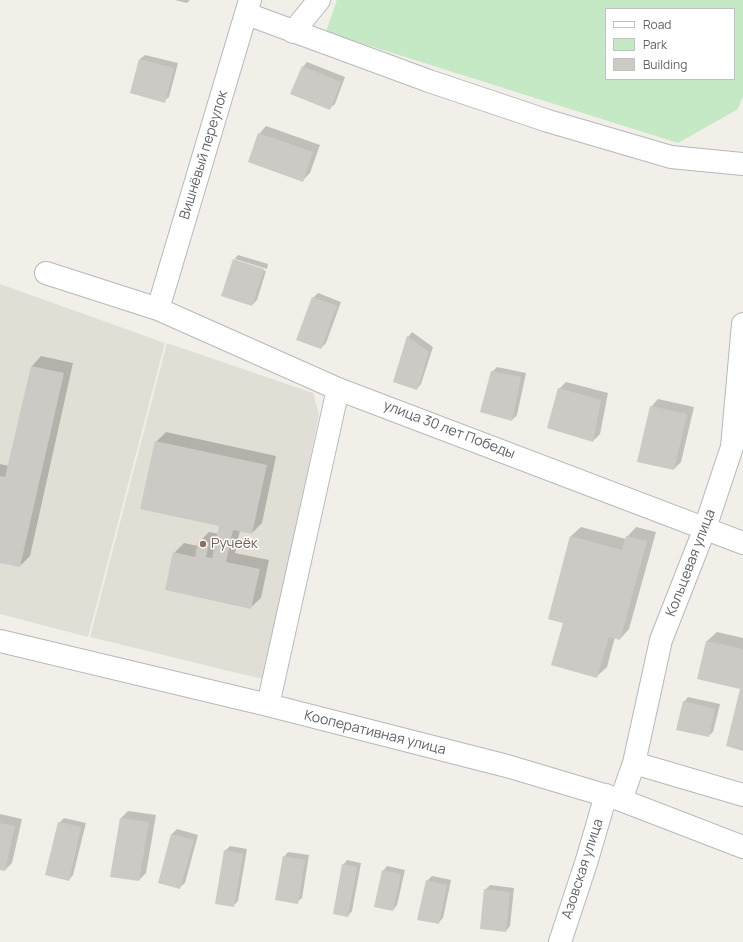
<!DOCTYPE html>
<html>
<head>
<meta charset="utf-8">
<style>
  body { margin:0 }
  #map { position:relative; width:743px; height:942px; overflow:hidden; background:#f1efe8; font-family:Manrope,sans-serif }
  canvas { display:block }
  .legend { position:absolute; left:605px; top:8px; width:130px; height:72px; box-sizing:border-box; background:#fff; border:1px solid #bfc1c3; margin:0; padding:5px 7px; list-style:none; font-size:12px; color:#5f6368 }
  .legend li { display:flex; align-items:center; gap:8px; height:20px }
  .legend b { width:20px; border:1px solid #bfc1c3 }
</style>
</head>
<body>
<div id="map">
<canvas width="743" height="942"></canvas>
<ul class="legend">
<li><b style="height:5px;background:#fff"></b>Road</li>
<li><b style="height:11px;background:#c5e8c5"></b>Park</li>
<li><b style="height:11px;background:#cccac5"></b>Building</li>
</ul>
</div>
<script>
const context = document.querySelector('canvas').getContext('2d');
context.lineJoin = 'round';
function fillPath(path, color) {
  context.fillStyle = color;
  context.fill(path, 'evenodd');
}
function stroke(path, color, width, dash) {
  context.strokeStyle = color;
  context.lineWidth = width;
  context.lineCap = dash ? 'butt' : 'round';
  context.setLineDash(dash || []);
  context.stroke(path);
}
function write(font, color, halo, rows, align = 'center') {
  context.font = font + ' Manrope,sans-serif';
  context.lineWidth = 3;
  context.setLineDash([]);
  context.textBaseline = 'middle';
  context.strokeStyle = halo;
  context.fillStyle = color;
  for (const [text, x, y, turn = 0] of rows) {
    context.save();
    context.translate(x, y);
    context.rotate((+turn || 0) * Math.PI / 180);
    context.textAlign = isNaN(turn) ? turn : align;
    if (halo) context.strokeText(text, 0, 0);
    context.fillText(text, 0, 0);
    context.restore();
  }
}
fillPath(new Path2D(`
  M0 284 165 343 88 637 0 614Z
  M167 343 313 393 319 414 266 680 90 637Z`), '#e1ded6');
fillPath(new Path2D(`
  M337 0H743V96L738 109 678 143 326 32ZM606 9H734V79H606Z`), '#c5e8c5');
fillPath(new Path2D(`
  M175 0H190L187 3Z
  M145 55 178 63 169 97 164 101 140 59Z
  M307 62 345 77 335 104 330 108 303 67Z
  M266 126 320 145 310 173 303 180 259 134Z
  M238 255 268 264 267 269 235 259V261L266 271 257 300 252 305 234 260Z
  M318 293 341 302 326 343 321 348 313 298Z
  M412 332 433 347 421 384 417 389 408 337Z
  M41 356 73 363 30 556 20 566 0 561V464L9 466 32 366Z
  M497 367 526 373 517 415 512 420 492 372Z
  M566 382 608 393 600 434 593 441 559 389Z
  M658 399 694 407 681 462 674 469 651 407Z
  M166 432 276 456 262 523 252 533 240 530 235 553 269 560 261 598 251 607 174 553 184 543 198 546 199 542 209 532 219 534 221 525 156 442Z
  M581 527 626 539 627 537 636 527 656 532 629 629 620 639 615 637 607 667 597 676 564 623 549 619 571 536Z
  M717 632 743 638V750L741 688 698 678 707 641Z
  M688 697 720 704 713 732 708 736 684 702Z
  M128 811 156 815 146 873 139 880 121 818Z
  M0 814 22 819 12 863 5 870 0 869Z
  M64 818 86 823 73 875 69 880 59 823Z
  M177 829 198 835 185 883 180 887 160 882 172 834Z
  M230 846 247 849 238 901 233 906 225 851Z
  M288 852 309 855 302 898 297 902 284 857Z
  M347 860 361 863 352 911 348 916 343 865Z
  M387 866 405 870 397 905 393 910 383 871Z
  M432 876 451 880 443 918 438 923 427 881Z
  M490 885 514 888 510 926 506 931 485 890Z`), '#0003');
fillPath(new Path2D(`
  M139 59 174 68 165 103 130 93Z
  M302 66 341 82 330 110 290 94Z
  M258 133 313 152 303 182 248 162Z
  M233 259 264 269 252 306 221 296Z
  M312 297 337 306 321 349 296 340Z
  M407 336 429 352 417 390 393 382Z
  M31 366 64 373 20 567 0 563V476L5 477Z
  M491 371 521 377 512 421 480 412Z
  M558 388 601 400 593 442 547 428Z
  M650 406 687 414 674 470 637 462Z
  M155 441 267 465 252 534 233 530 226 562 260 569 251 609 165 590 173 552 195 557 198 541 209 543 206 557 212 558 219 526 140 509Z
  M570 536 622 550 626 536 647 541 620 640 609 637 597 678 551 665 563 623 548 619Z
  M706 641 743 649V751L726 746 740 689 697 679Z
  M683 701 715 709 709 737 676 730Z
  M120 818 149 822 139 881 110 877Z
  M58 822 81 827 69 881 45 875Z
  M0 823 15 826 5 871 0 870Z
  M171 834 194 840 180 889 158 883Z
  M224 850 243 854 234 907 215 904Z
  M283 856 305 860 298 904 275 900Z
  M342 864 357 867 348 917 333 914Z
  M382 870 401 874 393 911 374 907Z
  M426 880 447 885 439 924 417 920Z
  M484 889 510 892 506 932 480 929Z`), '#cccac5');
const minor = new Path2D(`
  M247 14 429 81 548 121 671 157 743 164
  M293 32 319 0
  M46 273 158 309 338 389 743 543
  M158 309 250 0
  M0 641 268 705 507 766 621 800 743 847
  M268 705 338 389
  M634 763 743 795
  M621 800 634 763 661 640 705 528 732 447 743 324
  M560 942 587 860 606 795`);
stroke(minor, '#b5b8bc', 24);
stroke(minor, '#fff', 22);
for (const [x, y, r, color] of [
  [203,544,4,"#8d6e63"]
]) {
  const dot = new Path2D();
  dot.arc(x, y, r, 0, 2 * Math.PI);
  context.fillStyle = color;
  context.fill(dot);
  stroke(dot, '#fff', 1.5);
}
write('14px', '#5f6368', '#fff', [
  ["Вишнёвый переулок",204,155,-73],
  ["улица 30 лет Победы",449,430,21],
  ["Кольцевая улица",691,563,-69],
  ["Кооперативная улица",375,733,14],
  ["Азовская улица",583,869,-72]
]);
write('14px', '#785e54', '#fff', [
  ["Ручеёк",211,544]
], 'left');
</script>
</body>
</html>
